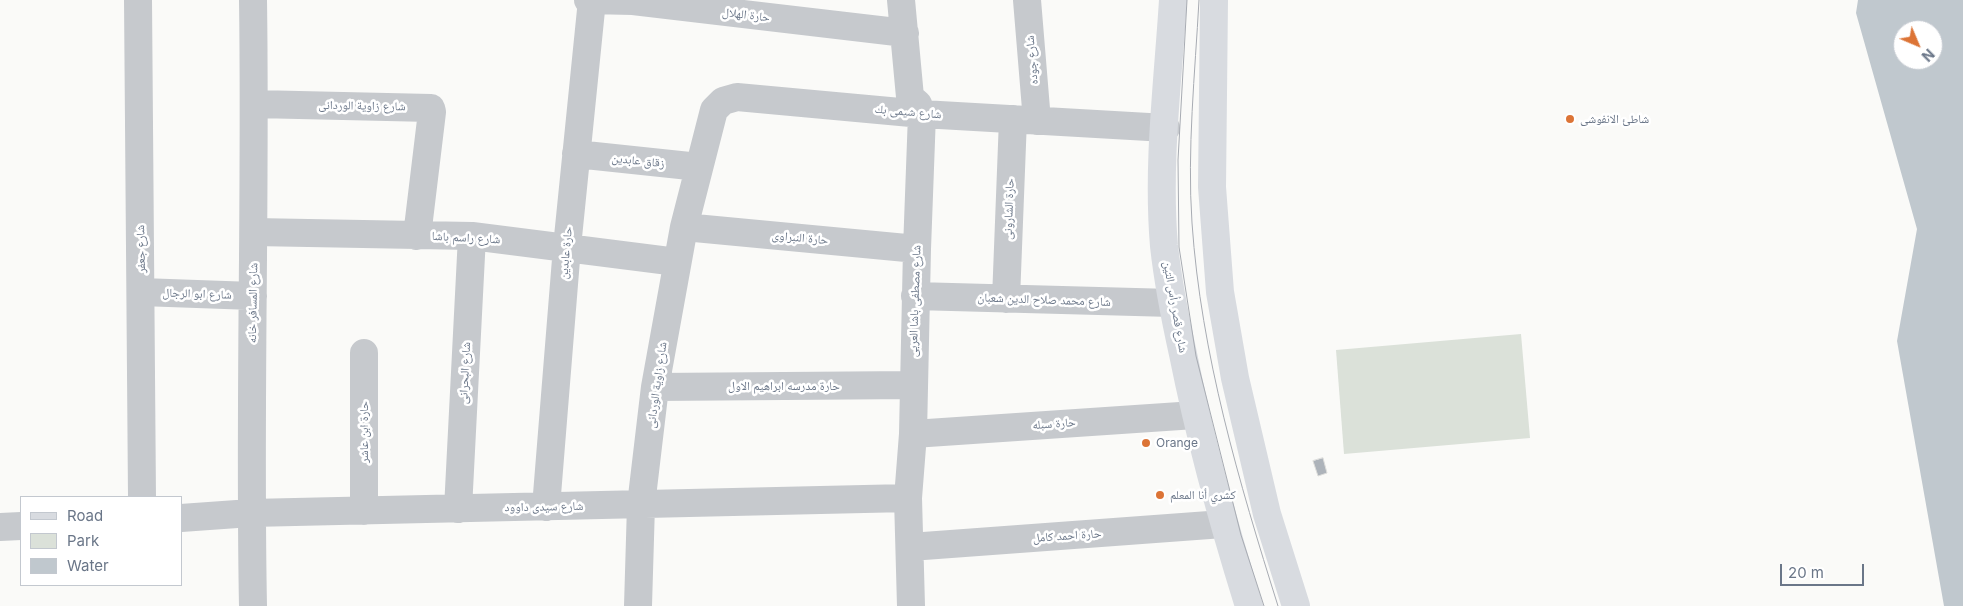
<!DOCTYPE html>
<html>
<head>
<meta charset="utf-8">
<style>
  body { margin:0 }
  #map { position:relative; width:1963px; height:606px; overflow:hidden; background:#fafaf8; font-family:Inter,sans-serif }
  canvas { display:block }
  .legend { position:absolute; left:20px; top:496px; width:162px; height:90px; box-sizing:border-box; background:#fff; border:1px solid #c3c8cf; margin:0; padding:6px 9px; list-style:none; font-size:15px; color:#6a7688 }
  .legend li { display:flex; align-items:center; gap:10px; height:25px }
  .legend b { width:25px; border:1px solid #c3c8cf }
  .north { position:absolute; left:1893px; top:20px; width:50px; height:50px; box-sizing:border-box; background:#fff; border:1px solid #c3c8cf; border-radius:50%; rotate:135deg; font-size:14px; font-weight:700; line-height:20px; text-align:center; color:#6a7688 }
  .north::after { content:''; display:block; margin:auto; width:18px; height:22px; background:#dc7436; clip-path:polygon(50% 0,100% 100%,50% 72%,0 100%) }
  .scale { position:absolute; left:1780px; top:564px; width:84px; height:22px; box-sizing:border-box; border:2px solid #6a7688; border-top:0; padding-left:6px; font-size:15px; line-height:18px; white-space:nowrap; color:#6a7688; -webkit-text-stroke:4px #fff; paint-order:stroke }
</style>
</head>
<body>
<div id="map">
<canvas width="1963" height="606"></canvas>
<ul class="legend">
<li><b style="height:6px;background:#d8dbe0"></b>Road</li>
<li><b style="height:14px;background:#dbe1d9"></b>Park</li>
<li><b style="height:14px;background:#c0c8ce"></b>Water</li>
</ul>
<div class="north">N</div>
<div class="scale">20 m</div>
</div>
<script>
const context = document.querySelector('canvas').getContext('2d');
context.lineJoin = 'round';
function fillPath(path, color) {
  context.fillStyle = color;
  context.fill(path, 'evenodd');
}
function stroke(path, color, width, dash) {
  context.strokeStyle = color;
  context.lineWidth = width;
  context.lineCap = dash ? 'butt' : 'round';
  context.setLineDash(dash || []);
  context.stroke(path);
}
function write(font, color, halo, rows, align = 'center') {
  context.font = font + ' Inter,"Noto Naskh Arabic",sans-serif';
  context.lineWidth = 5;
  context.setLineDash([]);
  context.textBaseline = 'middle';
  context.strokeStyle = halo;
  context.fillStyle = color;
  for (const [text, x, y, turn = 0] of rows) {
    context.save();
    context.translate(x, y);
    context.rotate((+turn || 0) * Math.PI / 180);
    context.textAlign = isNaN(turn) ? turn : align;
    if (halo) context.strokeText(text, 0, 0);
    context.fillText(text, 0, 0);
    context.restore();
  }
}
fillPath(new Path2D(`
  M1521 334 1530 438 1344 454 1336 350Z`), '#dbe1d9');
fillPath(new Path2D(`
  M1858 0H1963V606H1944L1897 341 1917 229 1856 13ZM1903 30H1933V60H1903Z`), '#c0c8ce');
const building = new Path2D(`
  M1323 458 1327 473 1318 476 1313 461Z`);
fillPath(building, '#adb3ba');
stroke(building, '#dcdcda', 1);
stroke(new Path2D(`
  M138 0 142 497
  M588 0 633 1 905 33
  M901 0 910 97 918 104 922 114 917 249 913 434 908 498 911 606
  M1027 0 1037 121
  M255 104 431 108 432 112 417 236
  M576 154 699 167
  M684 227 917 249
  M254 232 472 236 677 262
  M141 292 253 296
  M915 296 1172 303
  M1006 299 1013 119
  M364 353V511
  M655 387 913 385
  M913 434 1195 415
  M546 507 567 247 592 0
  M458 509 472 236
  M181 518 251 513 908 498
  M0 527 21 526
  M910 547 1223 524
  M253 606C249 404 256 202 253 0
  M638 606 641 505 655 387 684 227 714 110 723 101 737 97 922 114 1166 128`), '#c6c9cd', 28);
stroke(new Path2D(`
  M1173 0C1168 81 1157 164 1164 246 1168 282 1175 318 1183 354 1200 439 1223 523 1249 606
  M1214 0 1212 187 1220 292 1235 378 1267 514 1296 606`), '#d8dbe0', 28);
stroke(new Path2D(`
  M1187 0 1178 160 1179 247 1196 356 1241 535 1264 606
  M1199 0C1195 74 1187 149 1192 223 1201 354 1239 482 1278 606`), '#a7abb2', 1);
for (const [x, y, r, color] of [
  [1570,119,5,"#dc7436"],
  [1146,443,5,"#dc7436"],
  [1160,495,5,"#dc7436"]
]) {
  const dot = new Path2D();
  dot.arc(x, y, r, 0, 2 * Math.PI);
  context.fillStyle = color;
  context.fill(dot);
  stroke(dot, '#fff', 2);
}
write('12px', '#6a7688', '#fff', [
  ["حارة الهلال",746,15,7],
  ["شارع جوده",1032,60,-95],
  ["شارع زاوية الوردانى",362,106,1],
  ["شارع شيمى بك",908,112,5],
  ["زقاق عابدين",638,161,6],
  ["حارة الشارونى",1009,209,-88],
  ["شارع راسم باشا",466,238,3],
  ["حارة النبراوى",800,238,5],
  ["شارع جعفر",141,249,-91],
  ["حارة عابدين",566,253,-85],
  ["شارع ابو الرجال",197,294,2],
  ["شارع محمد صلاح الدين شعبان",1044,300,2],
  ["شارع مصطفى باشا العربى",915,301,-88],
  ["شارع المسافر خانه",253,303,-89],
  ["شارع قصر رأس التين",1175,307,80],
  ["شارع البحرانى",465,373,-87],
  ["شارع زاوية الوردانى",657,385,-82],
  ["حارة مدرسه ابراهيم الاول",784,386],
  ["حارة سبله",1054,424,-4],
  ["حارة ابن عاشر",364,432,-90],
  ["شارع سيدى داوود",544,507,-1],
  ["حارة احمد كامل",1067,536,-4]
]);
write('12px', '#6a7688', '#fff', [
  ["شاطئ الانفوشى",1580,119],
  ["Orange",1156,443],
  ["كشري أنا المعلم",1170,495]
], 'left');
</script>
</body>
</html>
